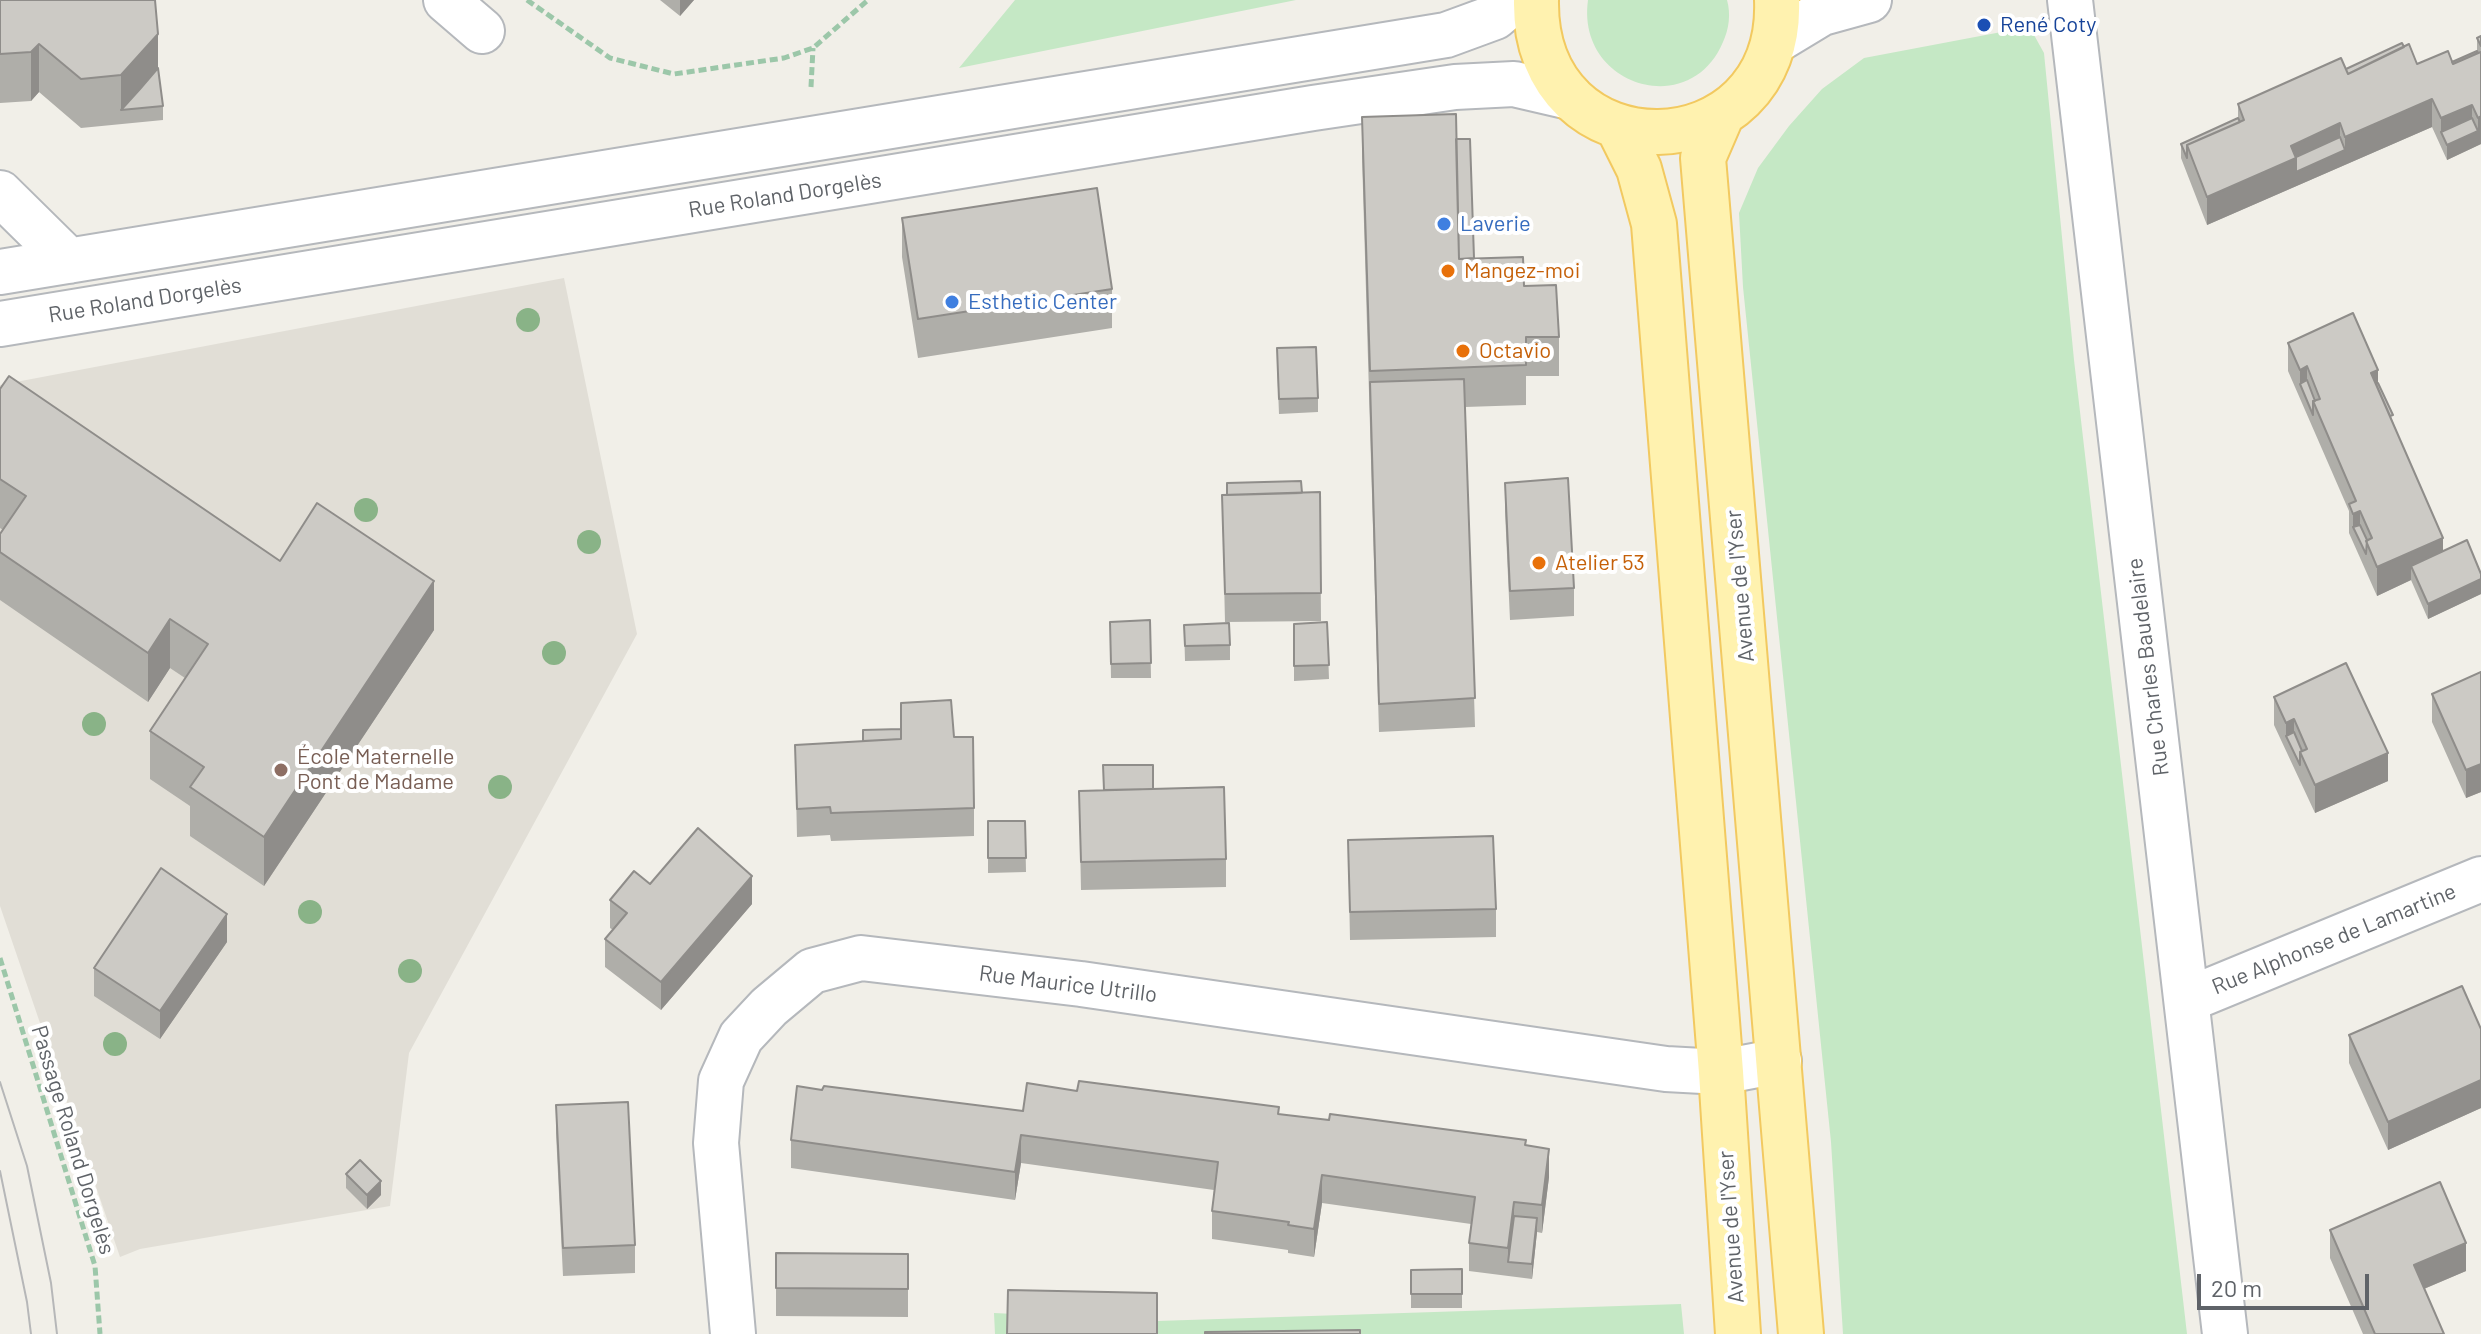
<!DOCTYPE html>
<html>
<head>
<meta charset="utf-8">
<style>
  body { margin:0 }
  #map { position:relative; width:2481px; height:1334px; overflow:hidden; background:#f1efe8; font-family:Barlow,sans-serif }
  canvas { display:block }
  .scale { position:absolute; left:2197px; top:1274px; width:172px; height:36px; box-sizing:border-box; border:4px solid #5f6368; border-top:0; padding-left:10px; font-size:24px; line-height:28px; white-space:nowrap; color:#5f6368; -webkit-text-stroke:6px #fff; paint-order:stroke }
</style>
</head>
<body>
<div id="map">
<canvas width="2481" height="1334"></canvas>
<div class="scale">20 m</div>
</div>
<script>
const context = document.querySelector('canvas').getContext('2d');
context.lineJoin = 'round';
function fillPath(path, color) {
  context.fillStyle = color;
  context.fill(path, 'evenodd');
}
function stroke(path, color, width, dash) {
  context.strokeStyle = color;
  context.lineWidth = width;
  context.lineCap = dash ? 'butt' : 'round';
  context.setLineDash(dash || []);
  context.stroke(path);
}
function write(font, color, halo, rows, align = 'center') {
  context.font = font + ' Barlow,sans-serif';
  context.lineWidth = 8;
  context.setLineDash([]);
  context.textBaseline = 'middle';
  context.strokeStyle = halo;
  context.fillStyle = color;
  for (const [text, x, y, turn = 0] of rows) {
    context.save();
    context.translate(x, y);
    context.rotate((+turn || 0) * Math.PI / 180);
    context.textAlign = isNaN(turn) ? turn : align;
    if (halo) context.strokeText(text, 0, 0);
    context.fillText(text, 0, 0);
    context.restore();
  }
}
fillPath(new Path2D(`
  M564 278 637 634 409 1053 390 1206 140 1249 120 1257 0 906V385Z`), '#e1ded6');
fillPath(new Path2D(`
  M1015 0H1296L959 68Z
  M1588 0H1727C1731 14 1729 29 1723 42 1690 121 1576 86 1588 0Z
  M2012 30 2034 35 2044 53 2074 360 2187 1334H1843L1831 1142 1743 287 1739 213 1758 168 1789 126 1822 89 1864 58Z
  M1681 1304 1684 1334H995L994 1313 1157 1321Z`), '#c5e8c5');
const minor = new Path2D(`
  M446 0 482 31
  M2070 0 2225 1334
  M1774 42 1822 13 1869 0
  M0 193 69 261
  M0 272 1446 35 1495 17 1515 0
  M0 324 1313 108 1455 87 1514 84 1570 97
  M2187 1000 2481 879
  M733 1334 716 1143 721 1081 741 1037 769 1007 812 971 861 958 1081 984 1666 1069 1721 1072 1779 1061`);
const major = new Path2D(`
  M1536 0C1533 179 1784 173 1777 0
  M1722 114 1703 158 1801 1334
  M1618 127 1639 169 1654 224 1721 1072 1738 1334`);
stroke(minor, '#b5b8bc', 48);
stroke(major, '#f2c960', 48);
stroke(new Path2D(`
  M527 0 610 58 674 74 784 58 813 48 868 0
  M811 87 813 48
  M0 958 95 1266 100 1334`), '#9cc7a9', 5, [8, 4]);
stroke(minor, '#fff', 44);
stroke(major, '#fff2af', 44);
stroke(new Path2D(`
  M0 1082 27 1166 51 1283 57 1334
  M0 1171 27 1302 31 1334`), '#b6b7b8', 2);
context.fillStyle = '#89b387';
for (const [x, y] of [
  [528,320],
  [366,510],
  [589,542],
  [554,653],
  [94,724],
  [500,787],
  [310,912],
  [410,971],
  [115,1044]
]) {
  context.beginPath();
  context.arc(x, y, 12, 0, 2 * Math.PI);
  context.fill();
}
fillPath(new Path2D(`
  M0 0 158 68 163 106V120L81 128 39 92 31 101 0 103Z
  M660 0H694L680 16Z
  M2481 36V144L2447 160 2432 127 2207 225 2181 158V144L2238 118V104L2346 69 2404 47 2417 64 2452 62 2477 51V38Z
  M1362 117 1456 139 1474 258 1524 286 1559 337V376H1526V405L1465 407 1475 727 1379 732 1362 156Z
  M902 218 1112 289V328L918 358 902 257Z
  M2288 343 2378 383 2443 551 2481 574V594L2428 619 2411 580 2377 596 2349 533V511L2288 371Z
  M1277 363 1318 398V412L1279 414Z
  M0 389 280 561 434 630 264 886 190 836V806L150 779V731L185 678 170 668 148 702 0 600V534L3 530 0 528Z
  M1505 483 1574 588V616L1510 620 1505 511Z
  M1320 492 1321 621 1225 622 1222 495Z
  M1150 620 1151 678H1111L1110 622Z
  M1327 622 1329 679 1294 681V624Z
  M1184 625 1230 645V660L1185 661Z
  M2481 672V792L2466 798 2432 722V694Z
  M2274 697 2388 781 2315 813 2274 725Z
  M954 737 974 808V836L831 841 830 835 797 837 795 745Z
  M1153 789 1226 859V887L1081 890 1079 791Z
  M988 821H1025L1026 872 988 873Z
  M1348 840 1496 909V937L1350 940Z
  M650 884 752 904 661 1010 605 967V939L613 930 610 928V900Z
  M227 942 160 1039 94 996V968Z
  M2481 1029V1108L2388 1150 2349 1063V1035Z
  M822 1090 1023 1111 1077 1091 1279 1114 1526 1145 1549 1177 1542 1233 1537 1232 1532 1279 1469 1271V1243L1471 1224 1322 1203 1314 1257 1288 1253V1250L1212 1239V1211L1214 1190 1021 1163 1015 1200 791 1168V1140Z
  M556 1105 635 1245V1273L563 1276 556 1133Z
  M346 1174 381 1195 367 1209 346 1188Z
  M2330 1230 2466 1271 2424 1289 2444 1334H2363L2330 1258Z
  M776 1253 908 1254V1317L776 1316Z
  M1462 1269V1308H1411V1270Z`), '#afaea9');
fillPath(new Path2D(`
  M680 0H694L680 16Z
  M158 34V82L121 110V75Z
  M39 44V92L31 101V52Z
  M2432 99V127L2207 225V197L2291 146 2340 123V151L2345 150V137Z
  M2472 105V133L2441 132V146V118Z
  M2481 116V144L2447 160V145L2478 131V118Z
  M2307 366V394L2300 384V370Z
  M2378 370V398L2371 373Z
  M2360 511V539L2353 527V514Z
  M2443 538V566H2411V580L2377 596V567Z
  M2481 579V594L2428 619V604Z
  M434 581V630L264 886V837Z
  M170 619V668L148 702V653Z
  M2294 719V747L2286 737V723Z
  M2388 753V781L2315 813V785Z
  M2481 764V792L2466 798V770Z
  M752 876V904L661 1010V982Z
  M227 914V942L160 1039V1011Z
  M2481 1080V1108L2388 1150V1122Z
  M1021 1135V1163L1015 1200V1172Z
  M1549 1149V1177L1542 1233V1205Z
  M1322 1175V1203L1314 1257V1229Z
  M381 1181V1195L367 1209V1195Z
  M1514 1202V1230L1508 1262V1277V1248Z
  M1537 1218V1232L1532 1279V1264Z
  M2466 1243V1271L2414 1293V1265Z`), '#8f8d8a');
const building = new Path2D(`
  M0 0H155L158 34 121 75 81 79 39 44 31 52 0 54Z
  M2481 36V46L2477 38Z
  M2402 43 2404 47 2348 74 2346 69Z
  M2409 44 2417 64 2448 51 2453 64 2481 52V116L2478 118 2472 105 2441 118 2432 99 2345 137 2340 123 2291 146 2296 158 2207 197 2187 145 2244 120 2238 104 2341 58 2348 74Z
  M2477 51 2478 53 2453 64 2452 62Z
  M158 68 163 106 121 110 140 89Z
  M1456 114 1459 259 1523 257 1524 286 1556 285 1559 337H1526V365L1370 371 1362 117Z
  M2238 118 2240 122 2187 145V158L2181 144Z
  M2472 118 2478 131 2447 145 2441 132Z
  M2340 137 2345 150 2296 172V157Z
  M1456 139H1470L1474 258 1459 259Z
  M1097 188 1112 289 918 319 902 218Z
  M2353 313 2378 370 2371 373 2443 538 2377 567 2366 541 2372 538 2360 511 2353 514 2349 504 2356 501 2313 401 2320 399 2307 366 2300 370 2288 343Z
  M1316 347 1318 398 1279 399 1277 348Z
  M9 376 280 561 317 503 434 581 264 837 190 787 204 767 150 731 208 644 170 619 148 653 0 552V534L26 496 0 479V389Z
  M1464 379 1475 698 1379 704 1370 382Z
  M2307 380 2315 401H2313V415L2300 384Z
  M2378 383 2393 415 2390 416 2376 384Z
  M1568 478 1574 588 1510 591 1505 483Z
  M1301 481 1302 493 1227 495V483Z
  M1320 492 1321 593 1225 594 1222 495Z
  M2360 525 2367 540 2366 554 2353 527Z
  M2467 540 2481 574V579L2428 604 2411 566Z
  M1150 620 1151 663 1111 664 1110 622Z
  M1327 622 1329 665 1294 666V624Z
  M1229 623 1230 645 1185 646 1184 625Z
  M2346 663 2388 753 2315 785 2300 752 2307 749 2294 719 2286 723 2274 697Z
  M2481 672V764L2466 770 2432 694Z
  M951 700 954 737H973L974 808 831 813 830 807 797 809 795 745 901 739V703Z
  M901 729V739L863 741V730Z
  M2294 732 2302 751 2300 752V765L2286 736Z
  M1103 765H1153V789L1104 790Z
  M1224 787 1226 859 1081 862 1079 791Z
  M988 821H1025L1026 858H988Z
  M698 828 752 876 661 982 605 939 627 913 610 900 634 871 650 884Z
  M1493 836 1496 909 1350 912 1348 840Z
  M161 868 227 914 160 1011 94 968Z
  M2462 986 2481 1029V1080L2388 1122 2349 1035Z
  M1079 1081 1279 1107 1278 1114 1329 1120 1330 1114 1526 1140 1525 1145 1549 1149 1542 1205 1514 1202 1508 1248 1469 1243 1475 1197 1322 1175 1314 1229 1288 1225 1289 1222 1212 1211 1218 1162 1021 1135 1015 1172 791 1140 797 1086 822 1090 824 1086 1023 1111 1027 1083 1077 1091Z
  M628 1102 635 1245 563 1248 556 1105Z
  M360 1160 381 1181 367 1195 346 1174Z
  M2440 1182 2466 1243 2414 1265 2444 1334H2375L2330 1230Z
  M1514 1216 1537 1218 1532 1264 1508 1262Z
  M776 1253 908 1254V1289L776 1288Z
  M1462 1269V1294H1411V1270Z
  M1008 1290 1157 1293V1334H1007Z
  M1360 1330V1334H1205V1332Z`);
fillPath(building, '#cccac5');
stroke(building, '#8f8d8a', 2);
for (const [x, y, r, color] of [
  [1984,25,8,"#1a4fb4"],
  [1444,224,8,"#3f7fe0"],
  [1448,271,8,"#e8710a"],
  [952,302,8,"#3f7fe0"],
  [1463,351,8,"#e8710a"],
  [1539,563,8,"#e8710a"],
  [281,770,8,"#8d6e63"]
]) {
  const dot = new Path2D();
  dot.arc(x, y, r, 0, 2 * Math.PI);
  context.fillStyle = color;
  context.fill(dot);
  stroke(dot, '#fff', 3);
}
write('22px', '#164399', '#fff', [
  ["René Coty",2000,25]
], 'left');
write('22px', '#5f6368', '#fff', [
  ["Rue Roland Dorgelès",785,195,-9],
  ["Rue Roland Dorgelès",145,300,-9],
  ["Avenue de l'Yser",1740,586,-95],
  ["Rue Charles Baudelaire",2148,667,-97],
  ["Rue Alphonse de Lamartine",2334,939,-22],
  ["Rue Maurice Utrillo",1068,984,7],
  ["Passage Roland Dorgelès",73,1140,73],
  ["Avenue de l'Yser",1731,1227,-94]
]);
write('22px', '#366cbe', '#fff', [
  ["Laverie",1460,224],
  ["Esthetic Center",968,302]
], 'left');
write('22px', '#c56008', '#fff', [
  ["Mangez-moi",1464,271],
  ["Octavio",1479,351],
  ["Atelier 53",1555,563]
], 'left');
write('22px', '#785e54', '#fff', [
  ["École Maternelle",297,757],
  ["Pont de Madame",297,782]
], 'left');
</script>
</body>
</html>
